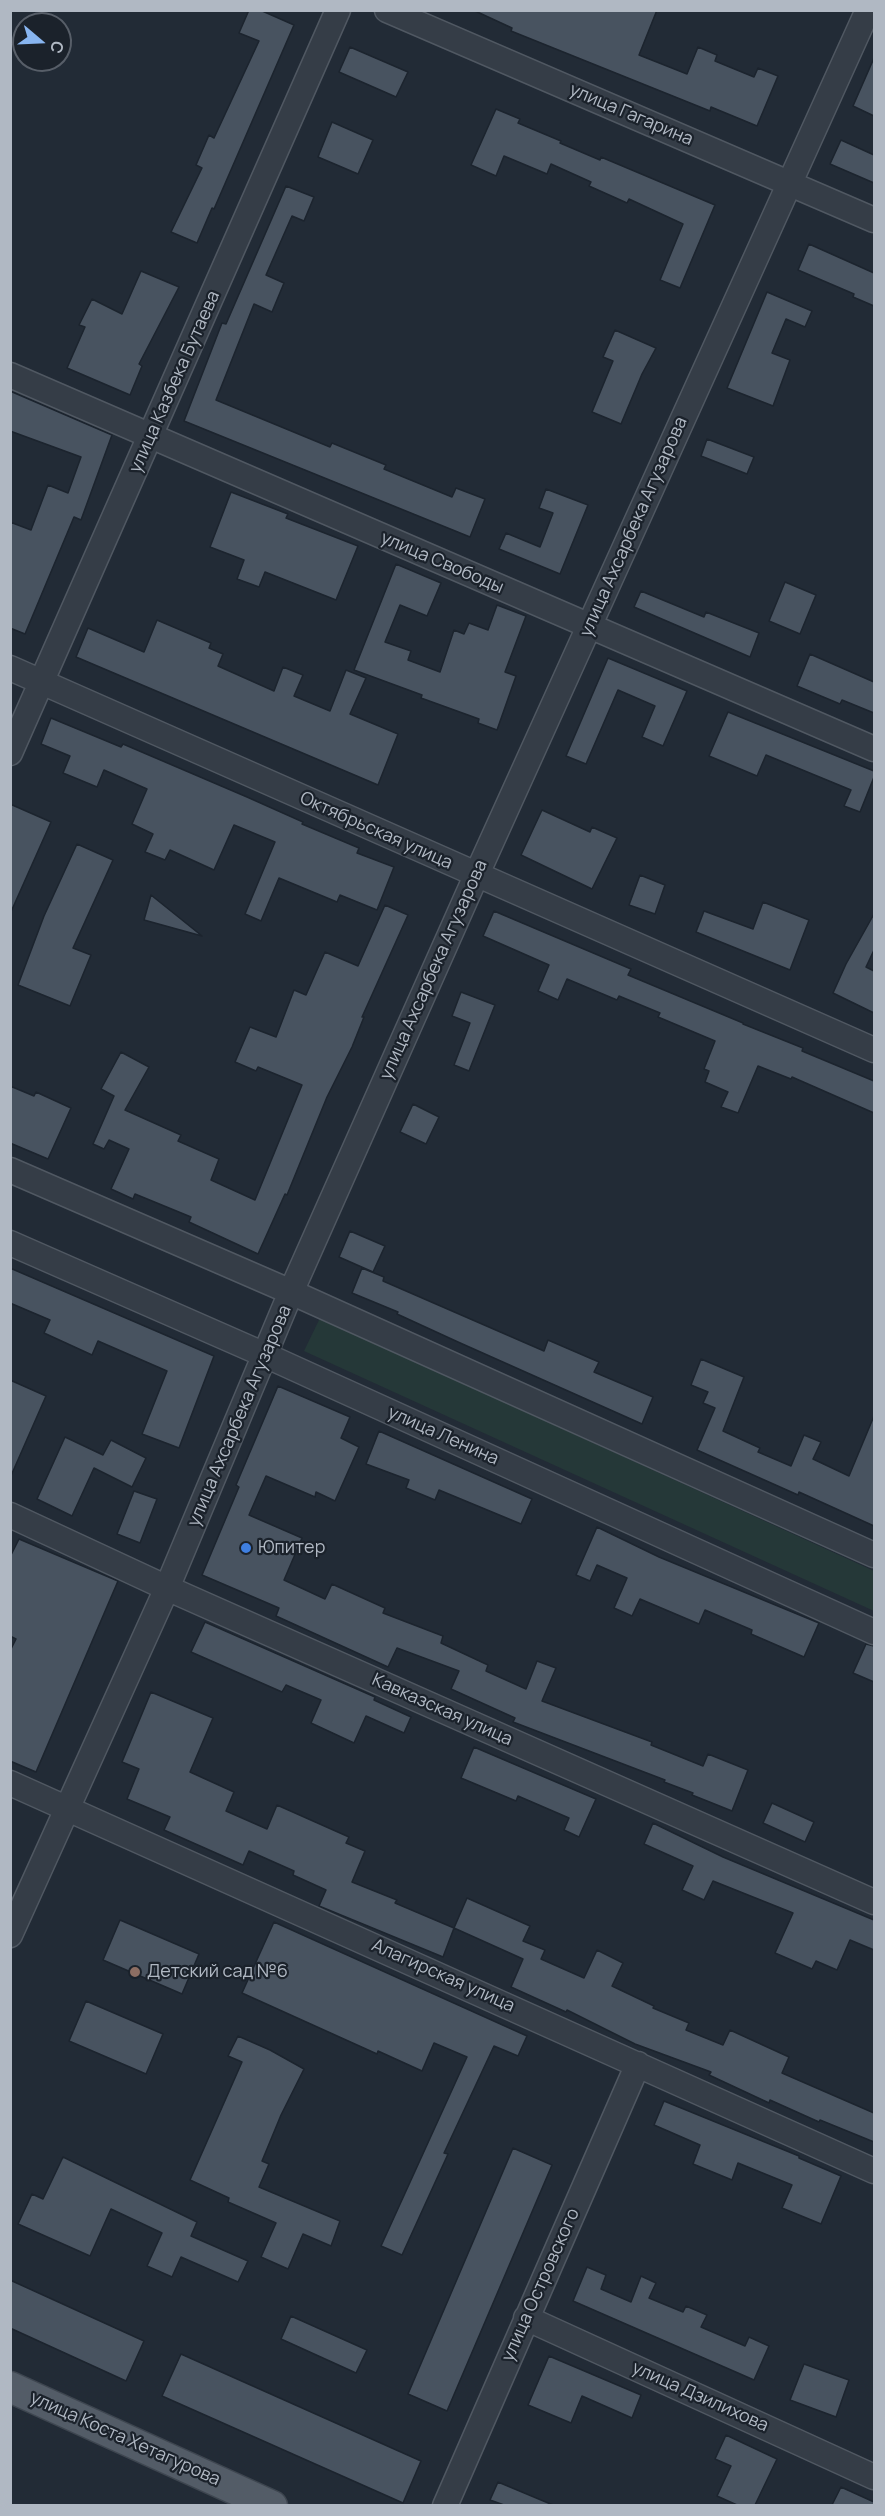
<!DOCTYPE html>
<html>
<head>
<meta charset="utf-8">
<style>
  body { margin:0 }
  #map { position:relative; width:885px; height:2516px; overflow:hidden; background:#222b36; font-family:Manrope,sans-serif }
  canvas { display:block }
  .frame { position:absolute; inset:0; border:12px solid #b0b8c3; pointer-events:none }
  .north { position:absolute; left:12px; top:12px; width:60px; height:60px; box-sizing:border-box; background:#1b222b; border:2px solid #575e68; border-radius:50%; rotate:109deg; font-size:16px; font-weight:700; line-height:24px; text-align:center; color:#b0b8c3 }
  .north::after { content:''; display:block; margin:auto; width:21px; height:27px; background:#88b5f0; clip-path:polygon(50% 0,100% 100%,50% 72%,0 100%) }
</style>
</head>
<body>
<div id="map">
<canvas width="885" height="2516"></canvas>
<div class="frame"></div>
<div class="north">С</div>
</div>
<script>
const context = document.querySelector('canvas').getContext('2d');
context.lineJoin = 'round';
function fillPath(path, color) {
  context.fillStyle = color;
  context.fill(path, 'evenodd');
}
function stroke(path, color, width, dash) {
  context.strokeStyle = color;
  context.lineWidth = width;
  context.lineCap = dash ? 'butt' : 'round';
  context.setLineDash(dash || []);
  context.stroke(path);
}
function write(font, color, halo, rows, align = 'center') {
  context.font = font + ' Manrope,sans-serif';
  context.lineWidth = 4.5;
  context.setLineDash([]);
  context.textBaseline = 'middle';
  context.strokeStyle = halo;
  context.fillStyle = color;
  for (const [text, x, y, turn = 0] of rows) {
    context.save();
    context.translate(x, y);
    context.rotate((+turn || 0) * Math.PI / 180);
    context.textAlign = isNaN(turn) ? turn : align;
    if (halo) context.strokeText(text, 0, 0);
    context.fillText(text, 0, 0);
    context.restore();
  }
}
fillPath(new Path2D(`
  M320 1318 874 1571V1611L304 1351Z`), '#253838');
const building = new Path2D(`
  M249 10H260L294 25 214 209 212 208 197 243 171 232 202 168 196 165 209 135 214 138 259 41 239 33Z
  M473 10H657L639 55 687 74 698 47 717 55 715 61 754 77 758 68 778 76 757 126 711 107 710 111 511 31 512 28Z
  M350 47 408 72 396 97 339 72Z
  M874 58V116L853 106Z
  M496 109 520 119 518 123 561 141 560 143 600 160 601 157 715 205 680 288 660 280 683 224 629 199 627 203 589 186 591 182 551 164 547 174 504 156 496 176 471 165Z
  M332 122 373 140 358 174 318 157Z
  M841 140 874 155V183L830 164Z
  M286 186 314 197 304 221 292 216 266 275 284 283 272 312 254 304 216 400 330 447 332 443 386 465 384 469 452 497 456 488 485 499 470 537 184 421 222 323 226 324Z
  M809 244 874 273V306L853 297 854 294 798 270Z
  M141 271 179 287 139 364 142 366 130 395 67 368 85 327 79 325 92 299 122 314Z
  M767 292 812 311 805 327 786 319 772 353 790 360 773 406 727 388Z
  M615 330 656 348 642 374 621 424 592 412 613 361 603 357Z
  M10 391 112 435 81 520 74 517 25 634 10 628V522L31 530 48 485 68 493 81 457 10 431Z
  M707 439 754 457 747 474 701 456Z
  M546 489 588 505 560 574 499 549 506 533 540 547 553 513 539 508Z
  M231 492 288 514 286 518 358 546 336 600 265 572 259 587 237 579 244 560 210 547Z
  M396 564 441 583 427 616 400 605 385 642 411 651 408 660 440 672 454 630 464 634 469 623 488 630 497 605 526 616 505 672 516 676 497 730 478 723 479 719 421 698 422 695 354 670Z
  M785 582 816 595 800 634 769 621Z
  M641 591 704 617 706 612 759 633 750 657 634 607Z
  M157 620 211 643 209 648 223 654 218 666 274 691 283 667 303 675 294 696 330 711 346 670 366 678 350 714 398 734 378 785 76 657 88 628 144 652Z
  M810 654 874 682V713L842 700 840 704 797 686Z
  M608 658 687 691 663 746 642 737 655 706 618 690 586 764 566 756Z
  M728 712 874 771V777L860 812 844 806 851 790 766 755 757 776 709 756Z
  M51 718 121 747 123 744 247 797 303 822 302 824 359 848 357 853 394 867 377 910 340 895 337 902 279 878 261 921 245 914 275 842 234 825 214 870 170 850 165 860 145 852 153 834 132 824 147 789 104 770 97 787 63 773 70 756 41 744Z
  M10 804 51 822 10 914Z
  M542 810 590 832 592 827 617 838 592 889 521 855Z
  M77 844 113 860 73 948 91 955 70 1006 18 985 44 916Z
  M640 875 665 885 655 914 629 905Z
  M151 895 202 936 144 920Z
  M763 902 809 920 790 970 696 932 704 911 753 929Z
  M385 905 408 915 362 1017H364L352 1047 327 1097 287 1195 285 1194 258 1254 189 1222 191 1217 135 1194 133 1199 111 1189 129 1149 109 1140 104 1149 93 1144 114 1096 101 1089 121 1052 149 1067 125 1110 181 1135 178 1141 219 1159 211 1180 255 1200 302 1085 258 1067 256 1071 235 1062 250 1027 276 1037 294 990 306 995 325 952 358 966Z
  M494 911 631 969 628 975 743 1023V1024L803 1048 802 1051 874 1081V1113L792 1077 791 1079 758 1066 738 1113 721 1107 728 1092 705 1082 709 1071 704 1069 715 1041 658 1017 660 1013 619 996 617 1000 567 979 558 1000 538 991 549 965 483 936Z
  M874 914V950L866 967 874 971V1013L833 993 846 964Z
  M461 992 495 1005 469 1071 454 1065 470 1023 452 1016Z
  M10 1086 34 1096 36 1092 71 1108 48 1159 10 1143Z
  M413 1104 439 1117 426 1144 400 1132Z
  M350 1231 385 1246 373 1272 339 1257Z
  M10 1268 214 1356 179 1448 142 1434 167 1371 98 1341 92 1355 44 1333 50 1320 10 1303Z
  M362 1268 384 1277 383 1281 544 1351 548 1340 599 1362 594 1372 653 1397 642 1424 458 1342 397 1314 398 1312 352 1293Z
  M701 1359 744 1377 723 1431 760 1448 758 1452 791 1466 804 1435 821 1442 813 1459 849 1476 874 1416V1526L799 1492 798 1495 697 1450 715 1408 703 1403 708 1392 691 1385Z
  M10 1380 46 1396 10 1478Z
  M278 1386 350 1417 341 1438 359 1447 335 1501 316 1492 315 1497 266 1476 249 1515 302 1538 284 1580 325 1599 332 1584 385 1608 383 1613 443 1636 441 1643 488 1665 486 1671 526 1689 537 1661 556 1668 542 1701 652 1742 651 1745 703 1766 708 1754 748 1770 732 1811 692 1795 693 1793 664 1782 665 1780 513 1722 515 1718 451 1689 459 1671 397 1648 388 1667 276 1616 279 1608 202 1575 239 1487 236 1485Z
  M379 1431 532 1499 521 1524 439 1490 435 1500 406 1488 409 1480 366 1464Z
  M65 1437 103 1455 111 1440 146 1458 132 1487 94 1468 72 1516 37 1499Z
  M134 1491 157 1499 140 1543 117 1534Z
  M597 1527 659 1557 819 1623 804 1657 751 1634 752 1630 705 1610 699 1624 640 1599 632 1616 614 1608 627 1578 597 1565 590 1581 576 1575Z
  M19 1539 118 1581 36 1772 10 1761V1651L16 1639 10 1636V1557Z
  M205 1622 375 1697 374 1700 411 1717 404 1733 366 1716 354 1743 311 1723 321 1700 286 1685 282 1692 191 1652Z
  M866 1644 874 1646V1682L853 1673Z
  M151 1692 213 1718 190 1772 234 1792 226 1811 267 1829 277 1805 349 1837 346 1843 365 1851 352 1882 397 1900 395 1903 454 1928 443 1957 319 1906 326 1890 293 1875 294 1871 249 1851 243 1865 164 1830 170 1817 127 1799 139 1769 122 1762Z
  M474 1747 596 1799 579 1837 564 1830 569 1818 518 1796 516 1801 461 1778Z
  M772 1803 814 1822 805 1842 763 1823Z
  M653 1823 723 1857 874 1920V1950L850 1940 837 1970 816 1961 812 1969 775 1953 793 1913 713 1881 704 1900 682 1890 693 1866 644 1844Z
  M467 1898 530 1926 523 1941 545 1950 541 1959 584 1978 597 1950 623 1963 612 1986 654 2006 653 2008 689 2023 686 2030 723 2045 730 2030 789 2057 782 2073 874 2113V2142L820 2120 819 2122 770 2100 769 2103 709 2075 711 2072 635 2044 567 2010 566 2012 511 1987 523 1959 454 1928Z
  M120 1920 199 1954 182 1994 103 1960Z
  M274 1922 527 2036 518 2056 494 2046 444 2153 448 2154 402 2255 381 2246 467 2057 434 2043 422 2071 378 2051 377 2054 242 1993Z
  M86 2001 163 2034 146 2074 69 2041Z
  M238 2036 270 2050 304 2069 281 2115 262 2161 269 2164 259 2187 340 2221 331 2246 303 2234 288 2269 261 2257 276 2223 228 2202 229 2198 190 2180 242 2062 228 2056Z
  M664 2101 799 2156V2158L841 2176 821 2224 782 2208 792 2185 738 2163 732 2180 693 2164 700 2145 654 2125Z
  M513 2148 552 2165 447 2411 408 2394Z
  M63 2157 197 2222 191 2236 248 2261 238 2282 181 2257 172 2277 147 2266 162 2233 111 2209 90 2256 18 2224 32 2194 43 2199Z
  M587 2267 606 2275 601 2289 631 2302 641 2276 656 2283 649 2298 683 2312 686 2306 707 2315 701 2327 745 2346 749 2337 769 2346 754 2380 573 2301Z
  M10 2280 144 2341 126 2381 10 2328Z
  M291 2316 367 2350 356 2373 281 2339Z
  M181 2354 421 2461 403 2503 162 2396Z
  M549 2356 641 2395 632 2418 582 2396 571 2423 528 2405Z
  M804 2364 849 2380 836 2417 790 2400Z
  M726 2435 777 2459 755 2505H737L717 2496 731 2466 715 2459Z
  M498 2482 553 2505H504L490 2500Z
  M841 2487 874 2502V2505H832Z`);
fillPath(building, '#485360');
stroke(building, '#1c242e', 1.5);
const minor = new Path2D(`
  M387 10 874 220
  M10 375 874 749
  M10 668 874 1050
  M10 753 338 10
  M10 1170 291 1292 874 1555
  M10 1243 265 1355 874 1632
  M10 1515 167 1588 874 1902
  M10 1783 874 2171
  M10 1935 167 1588 291 1292 476 876 868 10
  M526 2318 874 2477
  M445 2506 638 2064`);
const major = new Path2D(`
  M10 2387 272 2506`);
stroke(minor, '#505862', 27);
stroke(major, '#3e4650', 33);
stroke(minor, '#353d47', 24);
stroke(major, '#535c67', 30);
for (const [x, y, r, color] of [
  [246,1548,6,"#3f7fe0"],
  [135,1972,6,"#8d6e63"]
]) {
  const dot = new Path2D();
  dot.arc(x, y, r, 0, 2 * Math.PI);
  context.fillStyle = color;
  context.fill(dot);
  stroke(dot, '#1b222b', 2);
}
write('18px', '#b0b8c3', '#1b222b', [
  ["улица Гагарина",631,115,23],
  ["улица Казбека Бутаева",175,382,-66],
  ["улица Ахсарбека Агузарова",634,527,-66],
  ["улица Свободы",442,563,23],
  ["Октябрьская улица",376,831,24],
  ["улица Ахсарбека Агузарова",434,970,-66],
  ["улица Ахсарбека Агузарова",240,1416,-67],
  ["улица Ленина",443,1436,24],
  ["Кавказская улица",442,1710,24],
  ["Алагирская улица",443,1976,24],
  ["улица Островского",541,2285,-66],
  ["улица Дзилихова",700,2397,24],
  ["улица Коста Хетагурова",125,2439,24]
]);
write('18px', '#b0b8c3', '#1b222b', [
  ["Юпитер",258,1548],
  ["Детский сад №6",147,1972]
], 'left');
</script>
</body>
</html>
